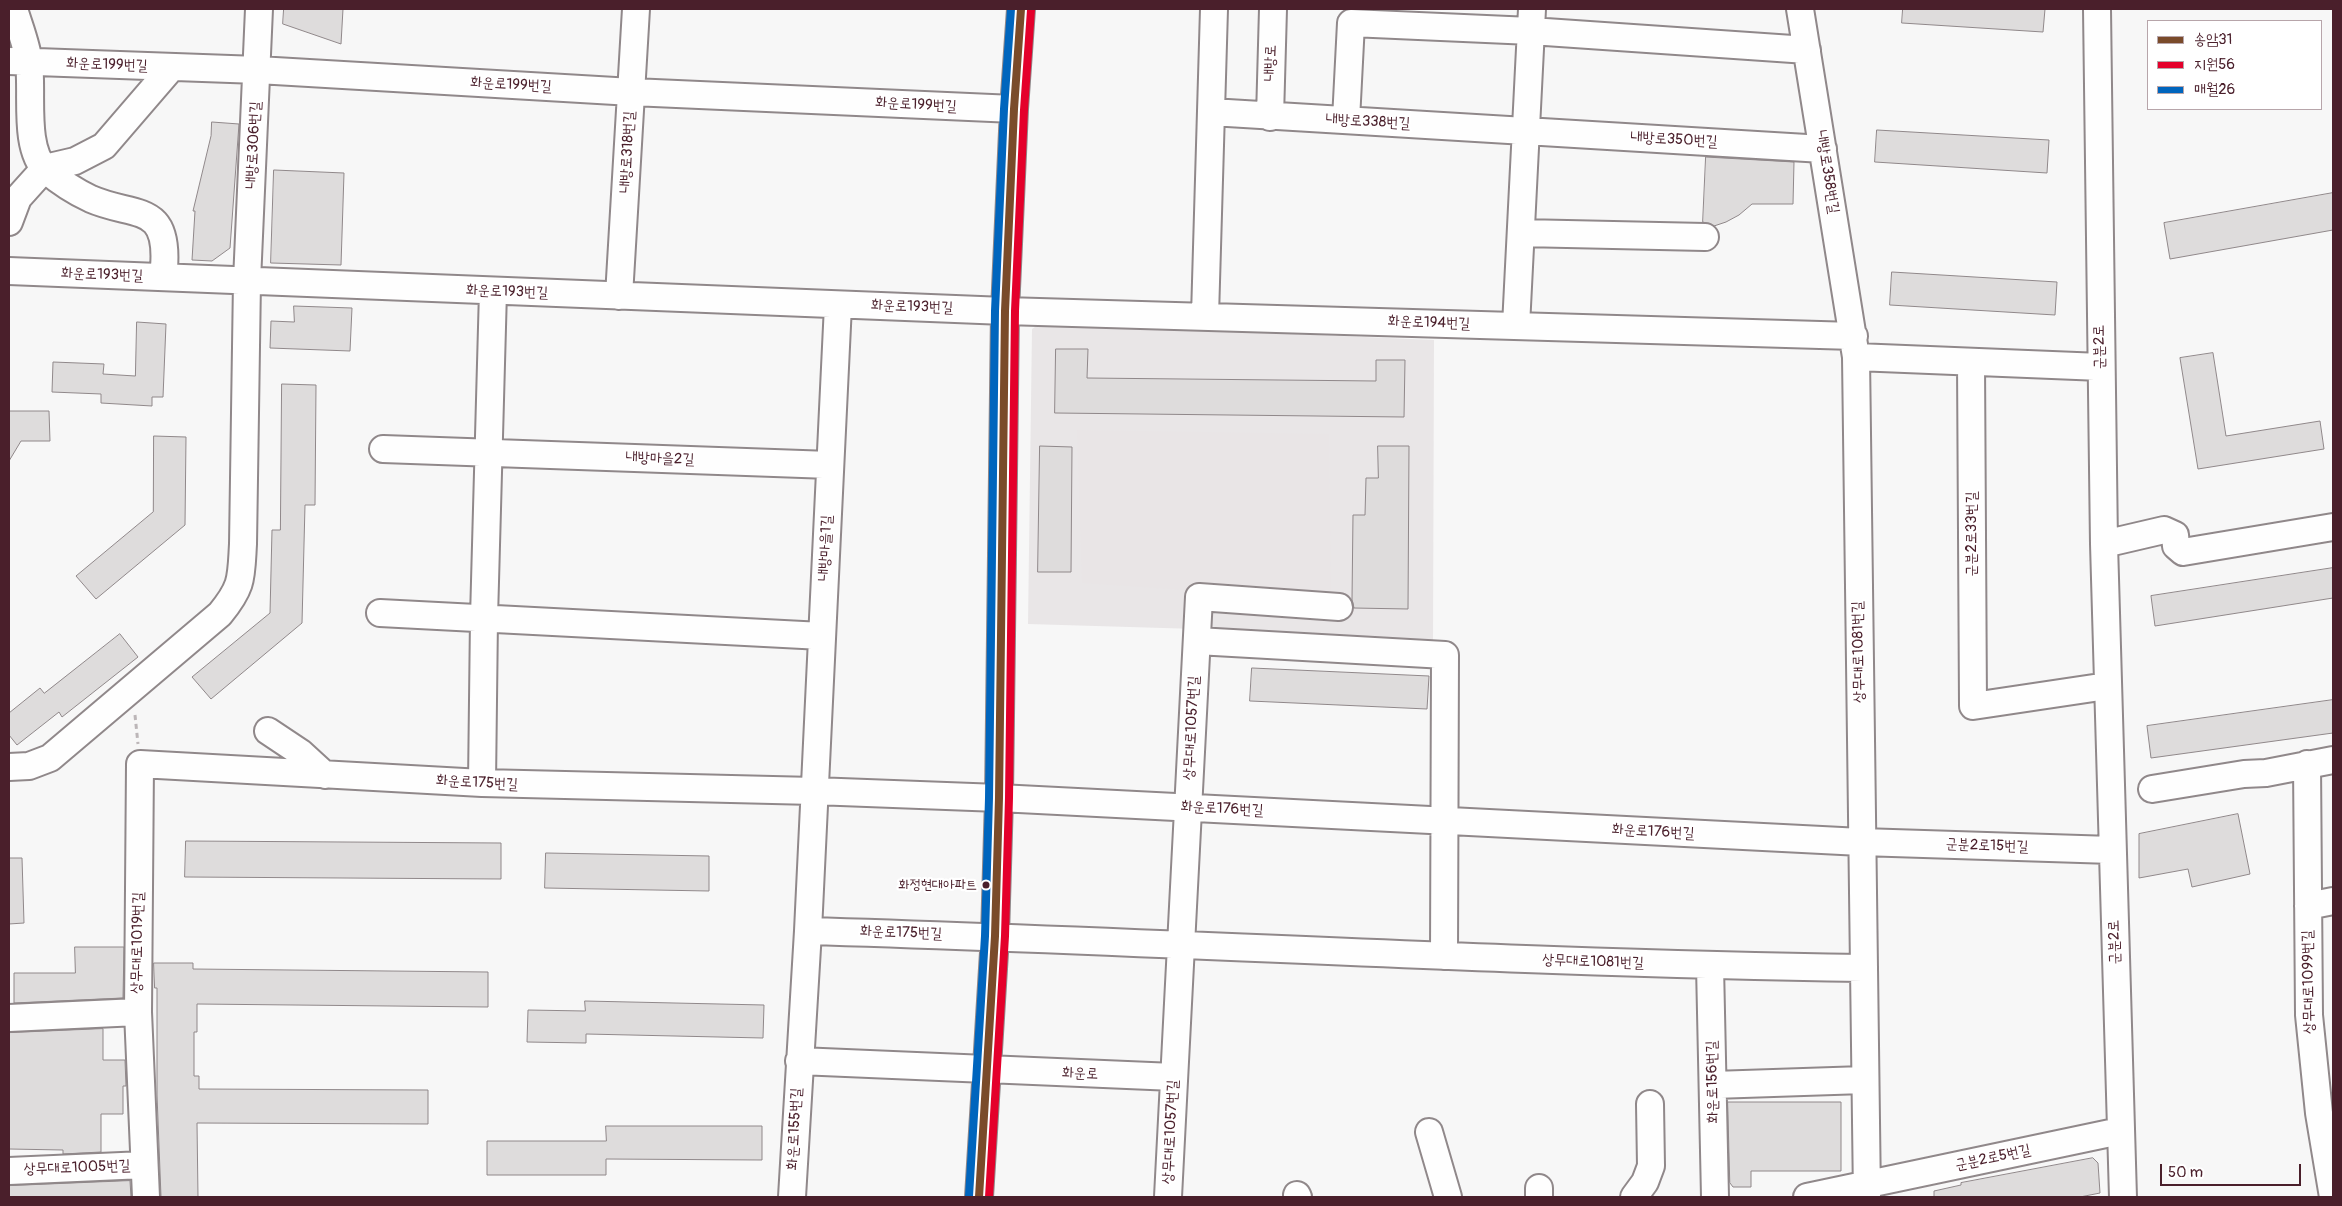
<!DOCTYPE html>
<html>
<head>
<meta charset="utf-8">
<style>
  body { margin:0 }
  #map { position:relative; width:2342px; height:1206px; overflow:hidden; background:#f7f7f7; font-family:Pangolin,"Poor Story",sans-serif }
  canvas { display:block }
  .frame { position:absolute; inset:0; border:10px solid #4a1f2b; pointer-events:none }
  .legend { position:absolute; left:2147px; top:20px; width:175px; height:90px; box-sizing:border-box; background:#fff; border:1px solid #b7a5aa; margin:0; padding:6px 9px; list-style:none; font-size:15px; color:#4a1f2b }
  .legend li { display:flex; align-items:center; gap:10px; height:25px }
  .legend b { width:25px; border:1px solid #b7a5aa }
  .scale { position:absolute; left:2160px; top:1164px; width:141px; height:22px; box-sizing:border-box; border:2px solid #4a1f2b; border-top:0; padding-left:6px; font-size:15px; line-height:18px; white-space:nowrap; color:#4a1f2b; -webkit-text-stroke:4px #fff; paint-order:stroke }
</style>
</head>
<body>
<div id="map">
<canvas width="2342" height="1206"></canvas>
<div class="frame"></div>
<ul class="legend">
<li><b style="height:6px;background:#7a4b2a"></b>송암31</li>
<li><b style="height:6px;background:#e4002b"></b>지원56</li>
<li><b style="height:6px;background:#0065bd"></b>매월26</li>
</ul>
<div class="scale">50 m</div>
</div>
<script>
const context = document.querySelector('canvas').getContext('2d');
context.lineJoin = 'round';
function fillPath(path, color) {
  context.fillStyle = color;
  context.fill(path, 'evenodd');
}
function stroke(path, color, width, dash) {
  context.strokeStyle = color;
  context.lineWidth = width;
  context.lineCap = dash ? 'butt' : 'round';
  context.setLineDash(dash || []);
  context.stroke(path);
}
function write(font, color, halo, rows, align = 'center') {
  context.font = font + ' Pangolin,"Poor Story",sans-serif';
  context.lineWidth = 4.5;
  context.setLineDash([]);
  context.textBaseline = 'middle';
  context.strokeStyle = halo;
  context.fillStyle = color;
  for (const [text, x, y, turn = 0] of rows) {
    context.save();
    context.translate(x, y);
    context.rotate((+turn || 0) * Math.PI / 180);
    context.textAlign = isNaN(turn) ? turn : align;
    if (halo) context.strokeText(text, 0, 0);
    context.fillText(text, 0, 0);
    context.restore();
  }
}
fillPath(new Path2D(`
  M1041 323 1434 340 1433 644 1197 629 1028 624 1032 329Z`), '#e9e6e7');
fillPath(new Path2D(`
  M1077 430 1329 434 1331 600 1082 583Z`), '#e9e5e6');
const building = new Path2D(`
  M284 9H343L341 44 283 24Z
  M1903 9H2045L2043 32 1902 23Z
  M212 122 239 124 230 248 212 261 192 260 195 211H193L211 136Z
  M1877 130 2049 140 2047 173 1875 162Z
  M1706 157 1794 162 1793 204H1752L1739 215 1726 222 1714 226 1703 222Z
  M274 170 344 173 341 265 271 263Z
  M2333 193V230L2170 259 2164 223Z
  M1892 272 2057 282 2055 315 1890 305Z
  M294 306 352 308 350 351 270 348 271 321 294 322Z
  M137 322 166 324 163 397H152V406L101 403V394L52 392 53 362 104 364 103 374 135 376Z
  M1056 349H1088L1087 378 1376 381V360H1405L1404 417 1055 413Z
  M2213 353 2226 436 2320 421 2324 449 2198 469 2180 358Z
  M282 384 316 385 315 505H305L302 623 211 699 192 677 270 613 272 530H280Z
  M9 411H49L50 441H21L9 461Z
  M154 436 186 437 185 525 96 599 76 576 153 512Z
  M1040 446 1072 447 1071 572H1038Z
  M1378 446H1409L1408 609 1354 608 1352 600 1353 515H1365L1366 478H1378Z
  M2333 568V598L2155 626 2151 596Z
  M120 634 138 657 62 717 59 712 17 745 9 735V713L40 688 44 693Z
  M1252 668 1429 676 1427 709 1250 701Z
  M2333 700V733L2151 758 2147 726Z
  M2238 814 2250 874 2192 887 2188 869 2139 878V834Z
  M186 841 501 843V879L185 877Z
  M546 853 709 856V891L545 888Z
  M9 858H22L24 923 9 924Z
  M75 947H124L123 998 14 1003V973H75Z
  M154 963H193V969L488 972V1007L197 1004V1032H194V1076H199V1089L428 1090V1124L197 1123 198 1197H161L157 1095V988H155Z
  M585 1001 764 1005 763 1038 586 1034V1043L527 1042 528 1010 585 1011Z
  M103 1029V1060H125L126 1086H123V1114H101V1152L63 1154V1150L9 1149V1033Z
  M1728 1102H1841V1171H1751V1187H1733L1730 1183Z
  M606 1126H762V1160L606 1159V1175H487V1141H606Z
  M2093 1158 2098 1163 2100 1193 2080 1197H1934V1191L1961 1185V1183Z
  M130 1181 131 1197H9V1186Z`);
fillPath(building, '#dedcdc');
stroke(building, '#90888a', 1);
const minor = new Path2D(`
  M14 9C19 26 27 45 29 63 33 93 23 148 46 170 59 181 76 192 91 199 135 218 169 202 164 268
  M1800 9 1856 357 1867 1197
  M2097 9 2104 544 2123 1197
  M9 61 258 70 632 92 1014 109
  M1211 112 1823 149
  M1270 117 1273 9
  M1346 120 1351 23 1531 31 1807 50
  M9 222 18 198 45 168 75 161 104 146 172 67
  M1521 233 1705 237
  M9 271 1005 311 1854 336
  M619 296 636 9
  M1205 316 1214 9
  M1516 326 1532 9
  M1856 357 2101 367
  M1971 362 1973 706 2107 686
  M383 449 830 465
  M2104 544 2164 530 2175 535 2176 546 2183 552 2333 527
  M380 613 822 636
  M1197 641 1445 655 1444 956
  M268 731 301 753 325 775
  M2307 764 2309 1015 2319 1113 2333 1197
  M9 767 29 766 50 758 220 614C243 586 241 578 243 544L247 281 259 9
  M482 783 484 618 493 291
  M2152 789 2244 774 2266 773 2333 760
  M2308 906 2333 901
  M808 931C1159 941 1511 963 1863 968
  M1710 966 1715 1197
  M9 1018 138 1012
  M799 1061 1174 1077
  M1713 1085 1864 1080
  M1429 1132 1448 1197
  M9 1171 144 1165
  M1539 1188V1197
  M1297 1195 1298 1197
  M146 1197 138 1012 140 764 482 783 814 791 999 798 1861 842 2112 850
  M792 1197 808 931 838 305
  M979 1197 995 936 999 798 1005 311 1014 109 1021 9
  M1168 1197 1199 597 1339 607
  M1634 1197 1645 1182 1651 1166 1650 1104
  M1807 1197 2120 1131`);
stroke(minor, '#90888a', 30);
stroke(new Path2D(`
  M135 715 138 744`), '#bcb6b8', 3, [5, 4]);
stroke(minor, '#fefefe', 26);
stroke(new Path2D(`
  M979 1197 995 936 999 798 1005 311 1014 109 1021 9`), '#7a4b2a', 8);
stroke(new Path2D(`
  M989 1197 1005 936 1009 798 1015 311 1024 110 1031 10`), '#e4002b', 8);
stroke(new Path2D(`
  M969 1196 985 936 989 798 995 311 1004 109 1011 9`), '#0065bd', 8);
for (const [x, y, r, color] of [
  [986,885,4.5,"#4a1f2b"]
]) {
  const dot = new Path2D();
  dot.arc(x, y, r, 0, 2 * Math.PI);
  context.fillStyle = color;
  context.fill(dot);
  stroke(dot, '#fff', 2);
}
write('14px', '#4a1f2b', '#fff', [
  ["화정현대아파트",977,885]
], 'right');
write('15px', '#4a1f2b', '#fff', [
  ["내방로",1271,63,-88],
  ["화운로199번길",107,65,2],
  ["화운로199번길",511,85,3],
  ["화운로199번길",916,105,3],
  ["내방로338번길",1368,122,3],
  ["내방로350번길",1674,140,3],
  ["내방로306번길",254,145,-87],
  ["내방로318번길",628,152,-87],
  ["내방로358번길",1827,172,81],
  ["화운로193번길",102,275,2],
  ["화운로193번길",507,292,2],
  ["화운로193번길",912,307,2],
  ["화운로194번길",1429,323,2],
  ["군분2로",2100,347,-91],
  ["내방마을2길",660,459,2],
  ["군분2로33번길",1972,534,-90],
  ["내방마을1길",826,548,-87],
  ["상무대로1081번길",1859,652,-91],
  ["상무대로1057번길",1192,728,-87],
  ["화운로175번길",477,783,3],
  ["화운로176번길",1222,809,3],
  ["화운로176번길",1653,832,3],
  ["군분2로15번길",1987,846,2],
  ["화운로175번길",901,933,2],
  ["군분2로",2115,942,-92],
  ["상무대로1019번길",138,943,-89],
  ["상무대로1081번길",1593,962,2],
  ["상무대로1099번길",2309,982,-91],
  ["화운로",1080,1074,2],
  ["화운로156번길",1713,1082,-91],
  ["화운로155번길",795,1129,-87],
  ["상무대로1057번길",1171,1132,-87],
  ["군분2로5번길",1993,1158,-12],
  ["상무대로1005번길",77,1168,-2]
]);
</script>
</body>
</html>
